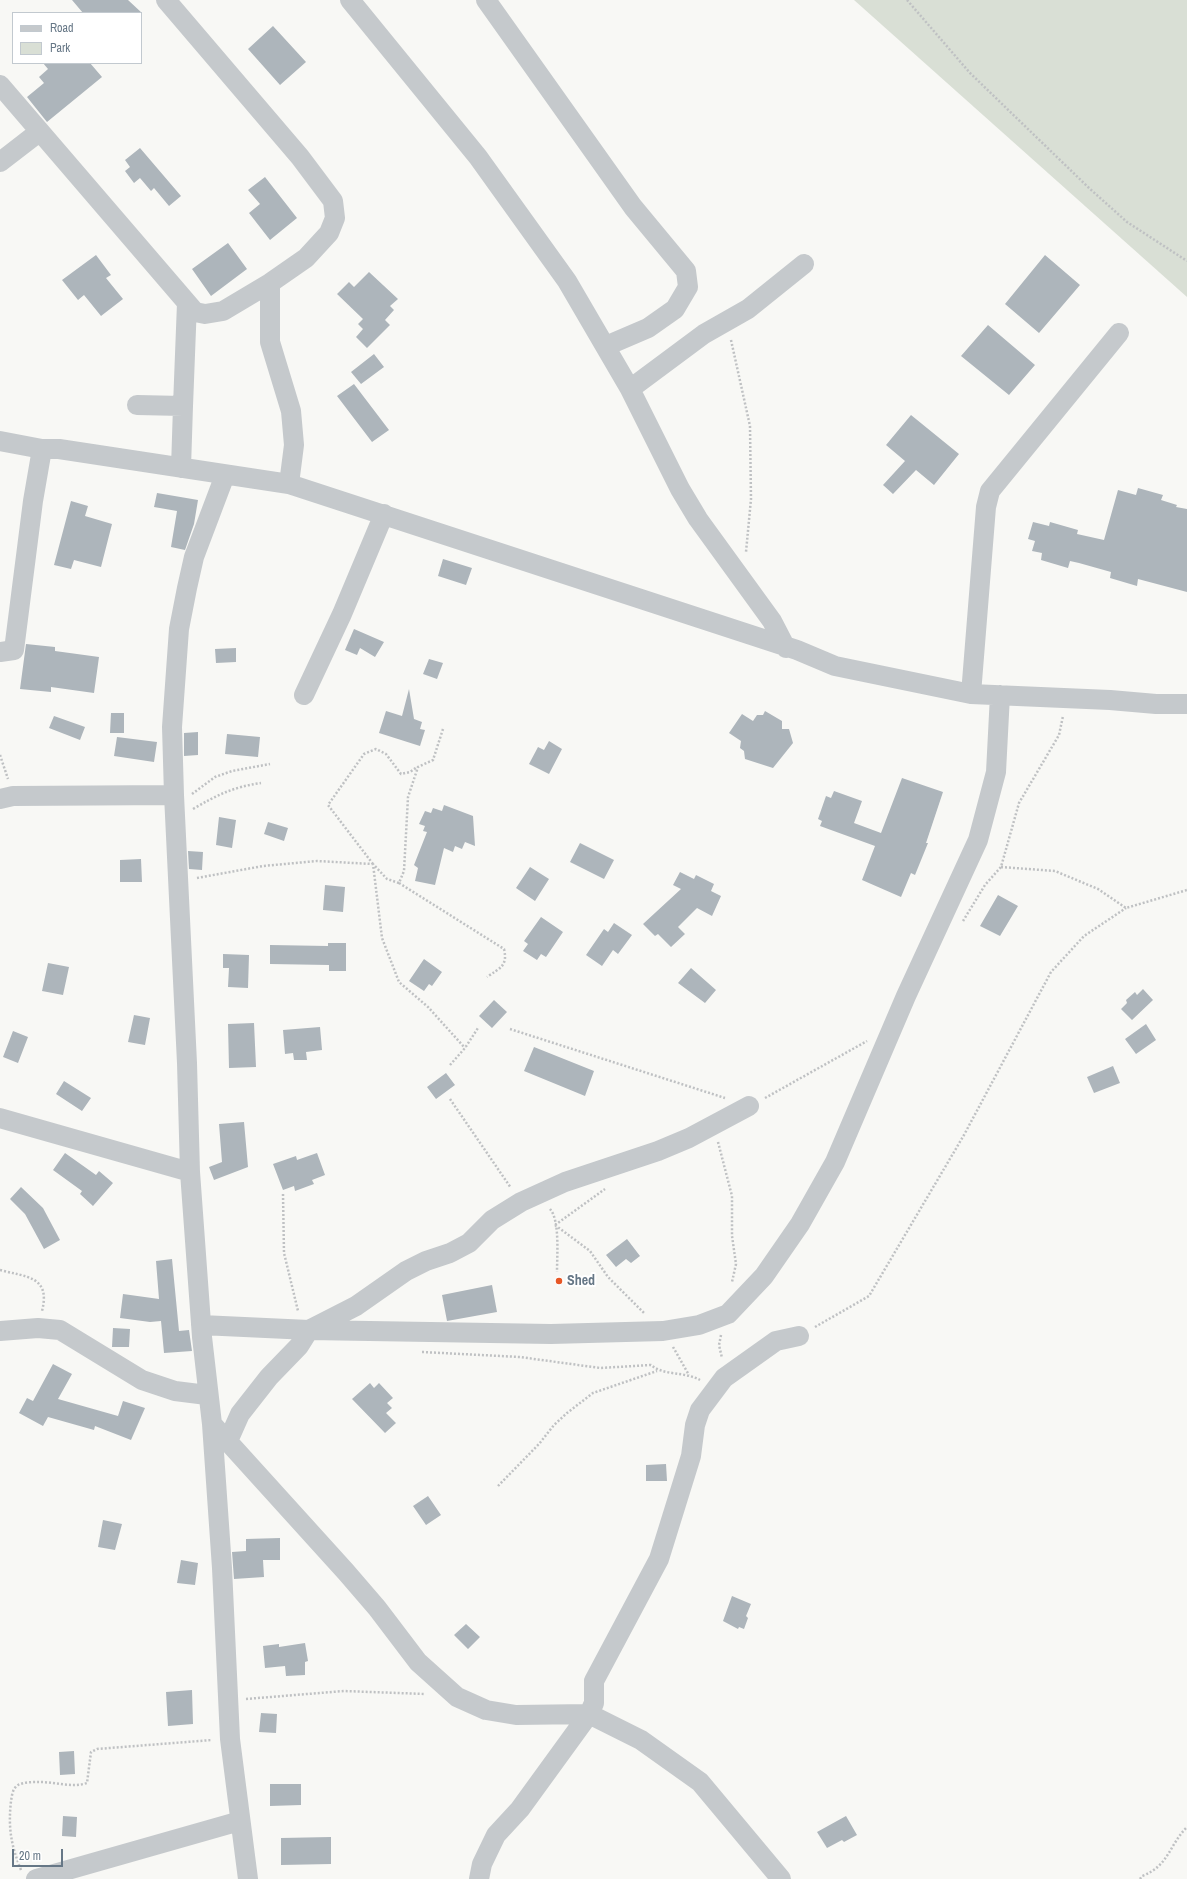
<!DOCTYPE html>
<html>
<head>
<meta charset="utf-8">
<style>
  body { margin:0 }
  #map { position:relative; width:1187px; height:1879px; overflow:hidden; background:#f8f8f5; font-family:"Archivo Narrow",sans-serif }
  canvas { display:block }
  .legend { position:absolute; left:12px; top:12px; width:130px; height:52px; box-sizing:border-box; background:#fff; border:1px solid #c2c9cf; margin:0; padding:5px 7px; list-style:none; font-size:12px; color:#667786 }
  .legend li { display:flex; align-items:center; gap:8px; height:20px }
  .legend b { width:20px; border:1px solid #c2c9cf }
  .scale { position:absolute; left:12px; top:1849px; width:51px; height:18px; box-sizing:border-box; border:2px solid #667786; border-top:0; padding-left:5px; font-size:12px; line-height:14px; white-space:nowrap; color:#667786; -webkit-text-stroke:3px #fff; paint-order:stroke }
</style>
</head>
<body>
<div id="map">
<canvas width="1187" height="1879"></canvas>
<ul class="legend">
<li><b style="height:5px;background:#c5c9cc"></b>Road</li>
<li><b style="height:11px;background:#d9dfd5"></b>Park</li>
</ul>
<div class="scale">20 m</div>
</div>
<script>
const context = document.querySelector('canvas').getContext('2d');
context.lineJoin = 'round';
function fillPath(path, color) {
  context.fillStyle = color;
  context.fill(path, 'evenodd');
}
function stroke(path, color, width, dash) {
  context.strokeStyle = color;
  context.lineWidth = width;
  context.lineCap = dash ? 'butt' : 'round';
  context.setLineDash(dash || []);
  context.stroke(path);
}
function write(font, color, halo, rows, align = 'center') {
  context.font = font + ' "Archivo Narrow",sans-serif';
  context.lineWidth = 4;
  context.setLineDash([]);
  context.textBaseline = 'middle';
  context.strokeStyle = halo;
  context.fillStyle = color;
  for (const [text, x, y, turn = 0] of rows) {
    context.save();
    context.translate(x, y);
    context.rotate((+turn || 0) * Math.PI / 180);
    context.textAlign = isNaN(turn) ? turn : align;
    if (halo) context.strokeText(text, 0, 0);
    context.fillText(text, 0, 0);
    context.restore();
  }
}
fillPath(new Path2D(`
  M855 0H1187V297L854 0Z`), '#d9dfd5');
fillPath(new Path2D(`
  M72 0H128L142 13H83Z
  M273 26 306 62 280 85 248 49Z
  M43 63H90L102 77 47 122 27 97 44 83 39 77 48 69Z
  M140 148 181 196 169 206 154 188 151 191 140 178 134 183 125 171 130 167 125 160Z
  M265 177 297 218 270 240 249 213 260 204 248 190Z
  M228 243 247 269 211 296 192 269Z
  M96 255 111 275 106 278 123 299 101 316 84 295 78 300 62 280Z
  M1045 255 1080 285 1039 333 1005 304Z
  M369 272 398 299 390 306 394 310 385 320 390 325 367 348 356 337 363 329 358 324 363 319 337 294 349 282 354 287Z
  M988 325 1035 365 1009 395 961 356Z
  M374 354 384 367 361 384 351 372Z
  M354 384 389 430 372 442 337 396Z
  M911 415 959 454 934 485 916 470 893 494 883 485 905 461 886 445Z
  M1138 488 1163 495 1161 500 1177 505 1176 507 1187 509V592L1138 579 1137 586 1110 578 1111 572 1079 563 1070 561 1068 568 1041 560 1042 553 1032 551 1035 541 1028 539 1033 522 1049 526 1050 522 1078 530 1077 534 1104 540 1118 490 1136 495Z
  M157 493 198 500 194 524 185 550 171 547 177 511 154 507Z
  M71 501 88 506 85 516 112 524 101 567 74 560 71 569 54 565Z
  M443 559 472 568 466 585 438 576Z
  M354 629 384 642 375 657 360 648 357 655 345 650Z
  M26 644 55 647V651L99 657 94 693 51 687V692L20 689Z
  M236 648V662L216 663 215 649Z
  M429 659 443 663 437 679 423 674Z
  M409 689 414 719 422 722 420 729 425 730 420 746 379 733 386 711 402 716Z
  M765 711 782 721V729H789L793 743 773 768 745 759 744 751 740 748 741 741 729 733 742 714 753 721 757 715H763Z
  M111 713H124V733H110Z
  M54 716 85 727 80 740 49 728Z
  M198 732V755L184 756V733Z
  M227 734 260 737 258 757 225 754Z
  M117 737 157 742 154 762 114 756Z
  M549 741 562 749 549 774 529 764 538 747 544 750Z
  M902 778 943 792 926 843H928L915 875 911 873 901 897 862 880 875 846 820 826 822 821 818 819 826 796 831 798 834 791 862 801 854 823 881 833Z
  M444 805 473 816 475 846 465 842 462 849 455 846 453 852 444 848 435 885 415 881 418 868 414 865 427 832 423 831 425 826 419 824 425 811 431 813 433 808 442 811Z
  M219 817 236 820 232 848 216 845Z
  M268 822 288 828 284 841 264 834Z
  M580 843 614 860 604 879 570 862Z
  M188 851 203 852 202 870 189 869Z
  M141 859 142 882H120V860Z
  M530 867 549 879 535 901 516 888Z
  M680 872 694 879 696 875 714 884 711 891 721 896 712 916 697 908 678 927 685 934 671 947 658 934 655 936 643 924 681 889 673 885Z
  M325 885 345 887 343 912 323 910Z
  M998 895 1018 906 1000 936 980 926Z
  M541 917 563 932 546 957 541 954 537 960 523 951 528 944 524 941Z
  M614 923 632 935 618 954 613 950 602 966 586 955 604 929 608 932Z
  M328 943H346V971H329V965L270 964V945L328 946Z
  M223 954 249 955 248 988 228 987 229 968H223Z
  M424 959 442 972 432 986 429 984 424 991 409 981Z
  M48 963 69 967 63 995 42 991Z
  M691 968 716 990 705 1003 678 983Z
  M1143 989 1153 1000 1132 1020 1121 1009 1127 1003 1126 1000 1135 992 1137 995Z
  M494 1000 507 1012 492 1028 479 1016Z
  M134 1015 150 1018 145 1045 128 1042Z
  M254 1023 256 1067 229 1068 228 1024Z
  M1146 1024 1156 1040 1136 1054 1125 1039Z
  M320 1027 322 1050 306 1052 307 1060H294L293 1053 285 1054 283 1030Z
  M13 1031 28 1037 18 1063 3 1057Z
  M534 1047 594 1071 585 1096 524 1071Z
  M1113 1066 1120 1083 1094 1093 1087 1077Z
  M446 1073 455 1085 436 1099 427 1087Z
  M64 1081 91 1098 82 1111 56 1094Z
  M244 1122 248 1167 214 1180 209 1167 222 1162 219 1124Z
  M65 1153 96 1175 99 1171 113 1183 93 1206 80 1194 82 1191 53 1170Z
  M317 1153 325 1175 312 1180 314 1184 295 1191 294 1186 283 1190 273 1164 296 1156 297 1160Z
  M21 1187 43 1208 60 1240 44 1249 25 1214 10 1199Z
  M627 1239 640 1256 631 1263 626 1259 616 1267 606 1255Z
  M172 1259 179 1331 189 1330 192 1351 164 1353 161 1321 150 1322 120 1318 123 1294 159 1299 156 1261Z
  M492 1285 497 1312 447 1321 442 1295Z
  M113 1328 130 1329 129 1347H112Z
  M53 1364 72 1374 58 1399 118 1416 123 1401 145 1408 131 1440 95 1426 94 1430 48 1417 43 1426 19 1413 27 1398 33 1401Z
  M370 1383 374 1388 379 1383 393 1398 387 1403 392 1408 386 1413 396 1423 385 1433 352 1399Z
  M666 1464 667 1481H646V1465Z
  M428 1496 441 1515 426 1525 413 1506Z
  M103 1520 122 1524 115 1550 98 1547Z
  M280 1538V1560H263L264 1577 234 1579 232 1552 246 1551V1539Z
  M181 1560 198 1563 195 1585 177 1583Z
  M732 1596 751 1604 746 1616 748 1618 744 1629 739 1627 738 1629 723 1621Z
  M466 1624 480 1637 468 1649 454 1635Z
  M305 1643 308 1661 305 1662V1675L286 1676 285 1666 265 1668 263 1646 279 1644V1647Z
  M192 1690 193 1724 168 1726 166 1692Z
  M261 1713 277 1714 276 1733 259 1732Z
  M74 1751 75 1774 60 1775 59 1752Z
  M270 1784H301V1805L270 1806Z
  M63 1816 77 1817 76 1837 62 1836Z
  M846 1816 857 1835 844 1842 842 1840 827 1848 817 1832Z
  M331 1837V1864L281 1865V1838Z`), '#adb5bb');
stroke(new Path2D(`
  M907 0 970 73 1089 188 1127 222 1187 261
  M731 340 750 426 751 499 746 552
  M443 729 433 760 418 767 408 797 404 871 399 883 387 879 373 864 382 938 399 982 428 1007 465 1048
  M0 755 8 779
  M192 794 215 777 232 771 270 764
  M193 809C217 795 233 787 261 783
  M373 864 328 805 364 754 376 749 386 754 401 774 410 772 417 767
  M1001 867 1055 871 1098 889 1126 908 1187 890
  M197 878 263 866 317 861 372 864
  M399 883 504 949C508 966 500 968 487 977
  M963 921 985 885 1001 867 1019 803 1059 735 1063 716
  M510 1029 725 1098
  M450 1065 465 1048 478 1028
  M765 1098 867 1041
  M450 1099 511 1188
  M718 1142 732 1196V1236L736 1264 732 1282
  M283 1194 284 1253 298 1311
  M550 1209C560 1220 557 1256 557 1272
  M555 1225 590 1251 608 1277 644 1313
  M555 1225 605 1189
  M0 1270C26 1277 51 1276 42 1311
  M815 1327 869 1296 964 1135 1051 972 1084 936 1126 908
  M721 1335 719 1345 722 1358
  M673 1347 689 1375
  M422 1352 520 1357 600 1368 651 1365C664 1376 683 1371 700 1380
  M498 1486 539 1444 554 1425 567 1413 593 1393 657 1371
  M246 1699 344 1691 425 1694
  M21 1870C11 1845 8 1828 11 1801 12 1796 12 1789 18 1785 24 1782 32 1782 39 1782 55 1782 72 1788 87 1783L91 1752 97 1749 212 1740
  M1140 1879 1142 1876C1169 1866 1169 1845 1187 1827`), '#bfc1c3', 2.5, [2, 2]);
stroke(new Path2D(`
  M350 0 478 157 567 281 630 389 680 489 698 519 772 621 786 648
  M486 0 633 207 686 271 688 287 675 309 648 328 606 346
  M0 85 195 312 205 314 223 311 270 283 306 258 329 233 335 218 333 201 300 157 166 0
  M0 162 39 132
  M270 283V342L291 411 294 445 289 484
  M630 389 704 334 748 309 804 264
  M137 405 183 406 181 468
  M183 406 187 303
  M0 441 42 449H59L289 484 797 650 835 666 971 694 1110 700 1156 704H1187
  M225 475 194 557 187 588 179 629 172 727 174 795 187 1063 190 1172 202 1337 212 1424 222 1568 230 1739 248 1879
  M0 652 14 650 33 501 42 449
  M971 694 986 507 990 491 1119 333
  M304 695 342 614 384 514
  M0 799 13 796 174 795
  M0 1118 190 1172
  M201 1325 309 1330 551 1334 663 1331 699 1325 728 1314 764 1276 800 1224 835 1162 906 996 978 840 996 772 1000 695
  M0 1331 38 1328 60 1330 142 1380 175 1391 207 1395
  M212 1424 346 1572 377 1608 418 1662 457 1697 486 1710 516 1715 589 1714 641 1740 700 1782 781 1879
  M228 1441 240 1414 269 1377 299 1346 309 1330 356 1306 406 1271 426 1261 450 1253 469 1243 492 1220 521 1202 565 1182 658 1151 689 1138 749 1106
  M36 1879 240 1821
  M479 1879 482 1864 496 1835 520 1809 589 1714 594 1703V1681L659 1559 691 1456 695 1425 700 1410 724 1378 776 1341 799 1336`), '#c5c9cc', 20);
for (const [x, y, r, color] of [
  [559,1281,4,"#e75725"]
]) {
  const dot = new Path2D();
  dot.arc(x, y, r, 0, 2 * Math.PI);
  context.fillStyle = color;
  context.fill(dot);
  stroke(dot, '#fff', 1.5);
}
write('bold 14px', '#667786', '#fff', [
  ["Shed",567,1281]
], 'left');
</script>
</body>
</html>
